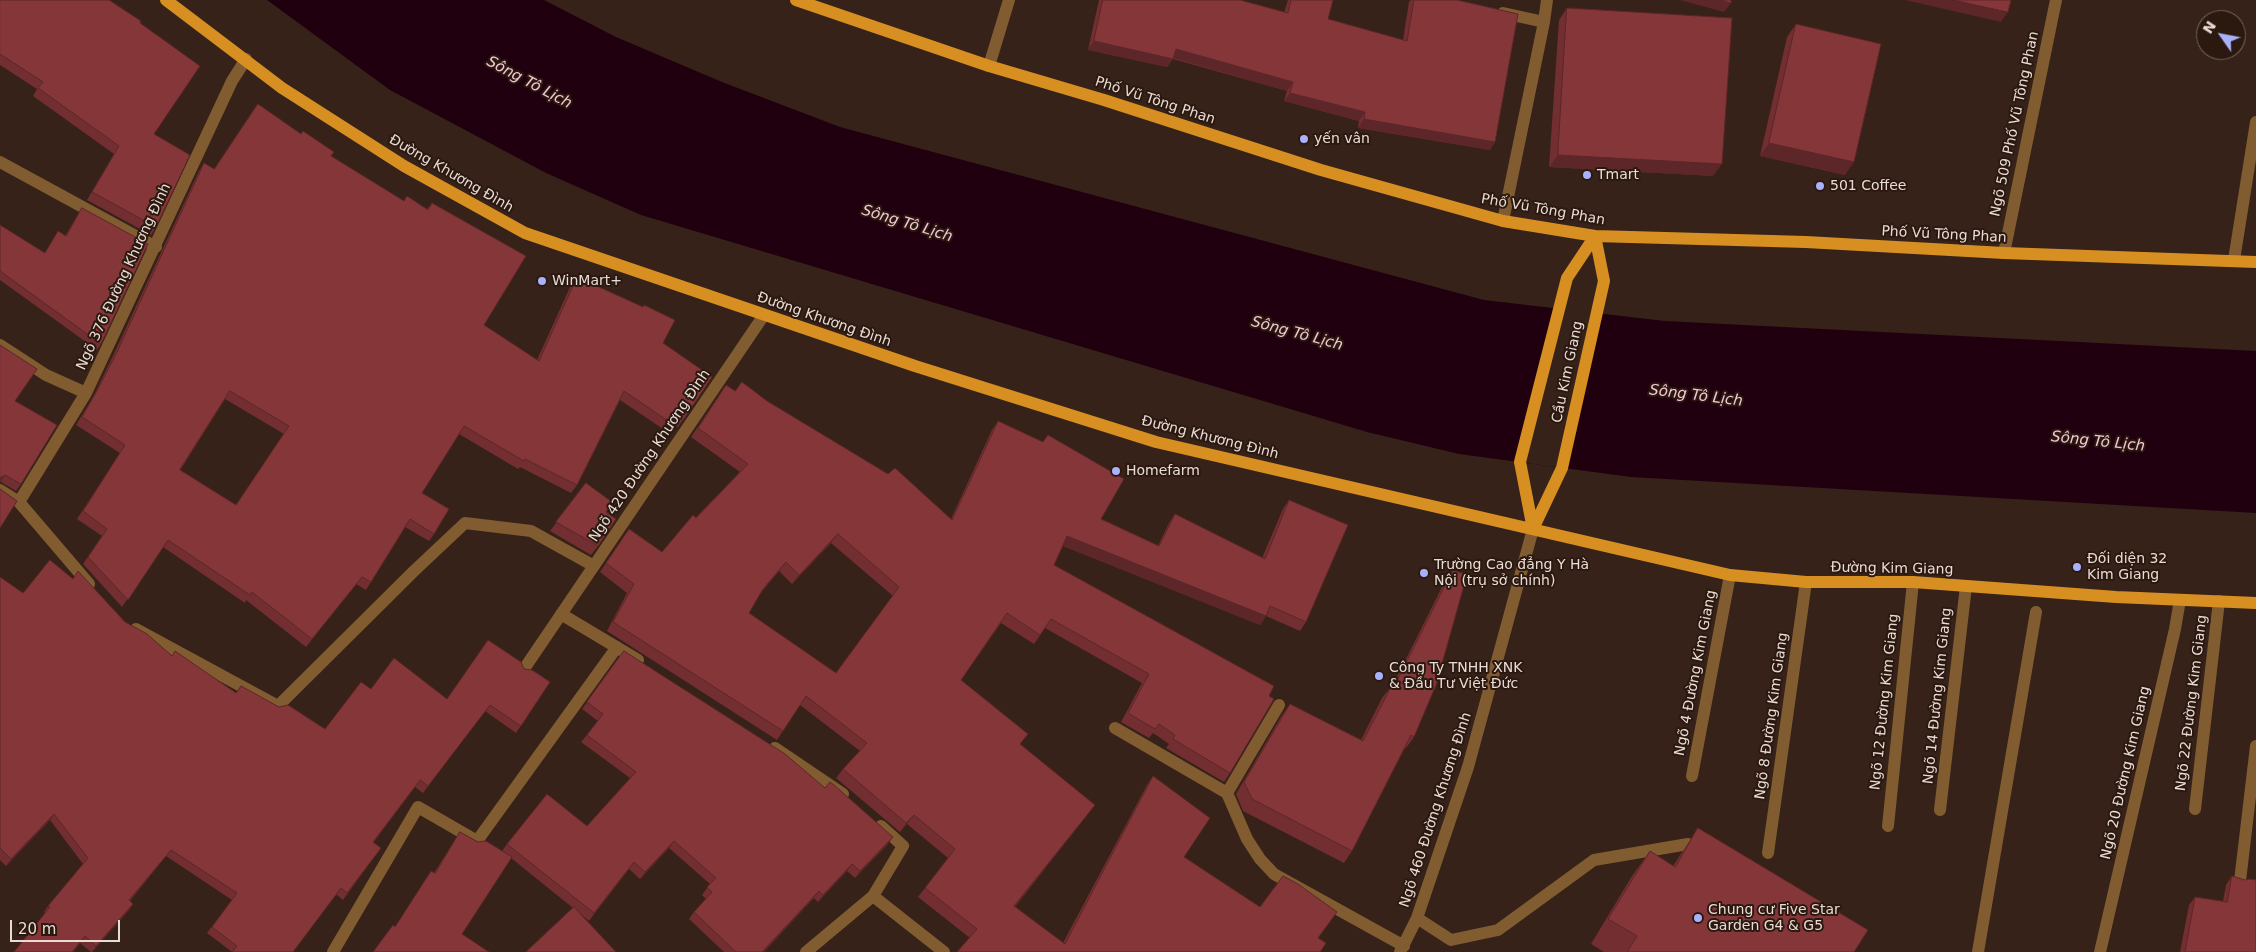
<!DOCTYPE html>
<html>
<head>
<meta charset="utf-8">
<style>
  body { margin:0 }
  #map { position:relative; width:2256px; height:952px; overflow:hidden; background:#362219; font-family:"DejaVu Sans",sans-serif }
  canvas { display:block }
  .north { position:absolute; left:2196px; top:10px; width:50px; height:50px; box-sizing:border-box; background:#2b1910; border:1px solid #77675f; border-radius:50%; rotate:303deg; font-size:14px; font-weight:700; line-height:20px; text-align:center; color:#e9dbd5 }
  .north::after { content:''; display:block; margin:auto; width:18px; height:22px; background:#a9b0fc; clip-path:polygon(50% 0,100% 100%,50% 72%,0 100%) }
  .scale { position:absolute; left:10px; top:920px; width:110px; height:22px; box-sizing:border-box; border:2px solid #e9dbd5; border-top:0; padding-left:6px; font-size:15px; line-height:18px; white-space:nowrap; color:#e9dbd5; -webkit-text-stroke:4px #2b1910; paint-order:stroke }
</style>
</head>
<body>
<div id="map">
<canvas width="2256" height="952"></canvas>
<div class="north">N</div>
<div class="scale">20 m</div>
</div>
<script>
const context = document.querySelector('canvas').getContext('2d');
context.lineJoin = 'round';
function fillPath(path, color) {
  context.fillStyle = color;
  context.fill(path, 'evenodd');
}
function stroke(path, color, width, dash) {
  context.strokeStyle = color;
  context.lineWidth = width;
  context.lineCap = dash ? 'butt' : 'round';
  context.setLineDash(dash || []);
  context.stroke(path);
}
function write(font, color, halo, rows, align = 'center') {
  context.font = font + ' "DejaVu Sans",sans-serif';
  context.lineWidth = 4;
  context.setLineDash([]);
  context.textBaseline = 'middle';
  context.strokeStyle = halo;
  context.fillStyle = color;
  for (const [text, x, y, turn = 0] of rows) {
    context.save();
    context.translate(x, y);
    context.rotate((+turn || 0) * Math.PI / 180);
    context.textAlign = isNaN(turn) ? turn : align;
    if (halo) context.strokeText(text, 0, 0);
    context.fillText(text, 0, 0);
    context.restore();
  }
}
fillPath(new Path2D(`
  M267 0H544L616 37 722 82 840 127 1484 300 1665 321 2256 351V513L1631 477 1459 454 1367 432 641 215 546 173 390 90Z`), '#20000f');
fillPath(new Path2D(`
  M1560 306 1597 311 1562 468 1520 462Z`), '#362219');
stroke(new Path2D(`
  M1503 13 1544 22
  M989 66 1009 0
  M0 162 156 247
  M1503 221 1544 22 1547 0
  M2004 253 2056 0
  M2234 260 2256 122
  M0 345 46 375 86 393
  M0 490 19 502 89 584
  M19 502 86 393 232 81 246 59
  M561 614 638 660
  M136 629 278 706 414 571 465 523 531 531 594 566
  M524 669 764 315
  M1115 728 1227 793 1247 839 1260 859 1274 874 1404 946
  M775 748 843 794
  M1692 776 1730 575
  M1227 793 1279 705
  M2195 809 2219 601
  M1940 810 1966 586
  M1888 826 1913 582
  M1768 853 1806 582
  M2240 881 2256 746
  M873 896 944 952
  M1417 918 1451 940 1498 930 1594 860 1688 844 1702 852
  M333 952 418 807 477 841 617 647
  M806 952 873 896 903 846 881 826
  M1400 952 1417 918 1468 767 1533 529
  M1978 952 2036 612
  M2100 952 2175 629 2180 600`), '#805c30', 12);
stroke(new Path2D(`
  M166 0 282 88 404 166 525 233 915 366 1156 442 1730 575 1806 582H1913L2116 597 2256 603
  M796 0 989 66 1104 100 1321 170 1503 221 1595 236 1806 242 2004 253 2256 262
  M1533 529 1520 462 1567 278 1595 236
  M1533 529 1562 468 1604 281 1595 236`), '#d88f21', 12);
fillPath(new Path2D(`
  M0 0 140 23 154 134 156 227 151 235 87 200 114 154 33 96 37 89 0 65Z
  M1099 0H1240L1284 13 1288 0H1333L1328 19 1403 40 1409 2 1411 0H1457L1495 142 1490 150 1358 128 1359 121 1284 101 1287 91 1173 59 1167 67 1088 50Z
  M1567 8 1713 176 1549 167 1559 20Z
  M1796 24 1845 175 1760 156 1787 37Z
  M331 156 404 201 427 209 432 203 484 325 537 360 571 285 577 277 663 343 712 377 678 427 674 425 669 433 620 400 577 485 571 493 520 467 518 469 459 434 422 493 434 534 429 541 405 527 366 590 356 584 306 647 246 600 245 603 163 547 122 607 83 564 102 536 77 519 120 453 76 425 93 397 111 360 199 171 204 163 214 169ZM225 399 284 434 236 505 180 470Z
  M82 208 101 344 97 350 0 280V225L45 253 58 231 65 236Z
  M0 345 15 401 21 484 16 491 1 482H0Z
  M726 385 735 391 767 401 951 519 992 430 998 421 1043 442 1048 435 1101 519 1158 546 1169 523 1175 514 1262 558 1283 509 1289 500 1306 622 1300 631 1266 616 1260 625 1063 546 1054 565 1269 696 1230 773 1224 782 1166 748 1169 744 1153 733 1149 738 1121 722 1142 683 1045 628 1034 644 1001 623 961 680 1021 745 1088 814 1015 907 1063 943 1147 785 1153 776 1184 857 1260 907 1318 938 1326 943 1320 952H957L970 938 918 897 948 858 907 824 900 832 836 778 843 769 860 751 800 705 777 740 607 631 627 593 600 572 629 529 662 552 740 472 691 437ZM831 543 893 596 836 673 749 613 760 594 779 571 792 584Z
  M586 483 606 512 598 546 591 555 550 531Z
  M1453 570 1414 737 1406 748H1405L1352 851 1344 863 1243 811 1236 794 1282 715 1290 704 1361 740 1382 698 1391 687H1392L1445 581Z
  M0 577 23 593 125 622 172 656 236 693 279 707 325 729 371 689 447 699 524 669 550 682 516 733 485 711 423 793 415 787 373 843 381 848 343 900 337 895 232 952 207 933 232 900 166 856 130 901 133 904 129 910 92 952H91L80 943 73 952H14L45 913 44 912 48 906 83 864 50 820 6 866 0 860Z
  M624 651 888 844 855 878 847 871 818 902 814 898 764 952H724L689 919 694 912 706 899 702 895 710 884 669 848 640 879 629 869 589 921 511 858 395 927 434 873 460 832 478 842 502 851 507 844 587 826 630 778 581 742 598 721 582 709Z
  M1698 828 1854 952H1604L1591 944 1632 876 1650 851 1673 866Z
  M2232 876 2256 952H2180L2189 905 2195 897 2223 901 2226 885Z`), '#722e31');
fillPath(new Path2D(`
  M1680 0H1720L1731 3 1724 12Z
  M1905 0H1953L2008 12 2001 22Z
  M1094 41 1173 59 1167 67 1088 50Z
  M1176 49 1293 82 1287 91 1170 57Z
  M1290 93 1365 112 1359 121 1284 101Z
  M1364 119 1495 142 1490 150 1358 128Z
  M1769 143 1854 162 1845 175 1760 156Z
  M1558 155 1722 164 1713 176 1549 167Z
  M5 475 1 482H0V478Z
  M838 534 831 543 792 584 799 575Z
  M1067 536 1266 616 1260 625 1061 545Z
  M786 562 779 571 757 598 763 589Z
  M1095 805 1088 814 1008 915 1014 906Z
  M54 814 50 820 6 866 11 859Z
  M914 815 907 824 900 832 906 823Z
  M893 837 888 844 855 878 860 871Z
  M674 841 669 848 640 879 645 872Z
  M171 850 166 856 124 907 129 900Z
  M634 862 629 869 589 921 594 913Z
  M852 864 847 871 818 902 823 895Z
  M819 891 814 898 764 952H762Z
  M133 904 129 910 92 952 96 946Z`), '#5d2628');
const building = new Path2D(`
  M0 0H109L141 21 140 23 200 66 154 134 190 155 156 227 92 192 119 146 38 88 43 82 0 54Z
  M1103 0H1240L1288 13 1291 0H1333L1328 19 1407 41 1414 0H1457L1518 14 1495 142 1364 119 1365 112 1290 93 1293 82 1176 49 1173 59 1094 41Z
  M1720 0H1731V3Z
  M1953 0H2011L2008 12Z
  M1567 8 1732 18 1722 164 1558 155Z
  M1796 24 1881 44 1854 162 1769 143Z
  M258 104 301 134 303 131 334 152 331 156 404 201 407 196 428 210 432 203 526 256 484 325 539 361 577 277 643 307 644 305 675 320 663 343 712 377 683 420 680 417 674 425 624 391 577 485 525 459 524 461 464 426 422 493 449 509 434 534 410 519 371 582 362 577 312 639 252 592 250 595 168 540 128 600 88 557 107 529 83 511 125 445 82 417 98 389 117 352 204 163 214 169ZM230 391 289 426 236 505 180 470Z
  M82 208 148 244 101 344 0 271V225L45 253 58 231 66 236Z
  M0 345 37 369 15 401 57 425 21 484 5 475 0 478Z
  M742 382 767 401 888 474 895 468 952 520 998 421 1043 442 1048 435 1124 479 1101 519 1159 546 1175 514 1265 559 1289 500 1348 525 1306 622 1270 606 1266 616 1067 536 1054 565 1274 686 1269 696 1274 699 1230 773 1173 739 1175 735 1159 724 1155 729 1128 713 1149 674 1051 619 1040 635 1007 613 961 680 1028 734 1020 744 1095 805 1014 906 1065 944 1153 776 1210 818 1184 857 1260 907 1283 876 1298 884 1337 912 1318 938 1326 943 1320 952H957L977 929 925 888 955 849 914 815 906 823 843 769 867 743 806 696 783 731 613 622 634 584 606 563 629 529 662 552 693 515 696 518 748 464 698 428 726 385 735 391ZM838 534 899 587 836 673 749 613 763 589 786 562 799 575Z
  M586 483 612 502 606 512 616 519 598 546 556 522Z
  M0 489 17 501 0 528Z
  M50 560 73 579 78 571 125 622 147 634 172 656 175 651 236 693 241 686 279 707 288 705 325 729 361 682 371 689 394 658 447 699 488 640 521 662 524 669 532 670 550 682 521 726 490 705 428 786 420 780 373 842 381 848 347 893 341 888 293 952H232L237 946 212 927 237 893 171 850 129 900 133 904 96 946 85 936 72 952H14L50 907 48 906 88 858 54 814 11 859 0 848V577L23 593Z
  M1453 570 1467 575 1436 685 1414 737 1411 735 1352 851 1252 799 1244 782 1290 704 1363 741 1391 687 1393 688Z
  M624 651 785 754 825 788 830 782 834 785 893 837 860 871 852 864 823 895 819 891 762 952H736L694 912 712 892 707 887 716 878 674 841 645 872 634 862 594 913 507 844 547 794 587 826 636 772 587 735 603 714 587 702Z
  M1698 828 1868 930 1854 952H1627L1637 936 1608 919 1650 851 1675 867Z
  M460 832 478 842 486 841 512 857 462 934 489 952H373L393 925 395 927 431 871 435 873Z
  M2232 876 2245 880 2250 879 2256 880V952H2185L2195 897 2227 902Z
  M574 907 616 952H526Z`);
fillPath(building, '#853639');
stroke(building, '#5d2628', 1);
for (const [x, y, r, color] of [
  [1304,139,5,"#a9b0fc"],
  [1587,175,5,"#a9b0fc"],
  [1820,186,5,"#a9b0fc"],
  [542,281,5,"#a9b0fc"],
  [1116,471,5,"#a9b0fc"],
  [2077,567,5,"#a9b0fc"],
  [1424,573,5,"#a9b0fc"],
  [1379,676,5,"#a9b0fc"],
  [1698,918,5,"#a9b0fc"]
]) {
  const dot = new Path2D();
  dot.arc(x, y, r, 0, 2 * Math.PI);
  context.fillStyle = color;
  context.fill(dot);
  stroke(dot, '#2b1910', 2);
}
write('14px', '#e9dbd5', '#2b1910', [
  ["Phố Vũ Tông Phan",1155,101,18],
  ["Ngõ 509 Phố Vũ Tông Phan",2015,124,-78],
  ["Đường Khương Đình",451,174,30],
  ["Phố Vũ Tông Phan",1543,210,10],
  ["Phố Vũ Tông Phan",1944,235,3],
  ["Ngõ 376 Đường Khương Đình",124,277,-65],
  ["Đường Khương Đình",824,320,19],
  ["Cầu Kim Giang",1568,372,-78],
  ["Đường Khương Đình",1210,438,14],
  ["Ngõ 420 Đường Khương Đình",650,456,-56],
  ["Đường Kim Giang",1892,569,1],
  ["Ngõ 4 Đường Kim Giang",1696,673,-79],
  ["Ngõ 14 Đường Kim Giang",1938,696,-84],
  ["Ngõ 12 Đường Kim Giang",1885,702,-84],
  ["Ngõ 22 Đường Kim Giang",2192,703,-83],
  ["Ngõ 8 Đường Kim Giang",1772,716,-82],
  ["Ngõ 20 Đường Kim Giang",2126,773,-77],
  ["Ngõ 460 Đường Khương Đình",1436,810,-72]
]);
write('14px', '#e9dbd5', '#2b1910', [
  ["yến vân",1314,139],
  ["Tmart",1597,175],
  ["501 Coffee",1830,186],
  ["WinMart+",552,281],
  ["Homefarm",1126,471],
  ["Đối diện 32",2087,559],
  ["Kim Giang",2087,575],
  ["Trường Cao đẳng Y Hà",1434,565],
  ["Nội (trụ sở chính)",1434,581],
  ["Công Ty TNHH XNK",1389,668],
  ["& Đầu Tư Việt Đức",1389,684],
  ["Chung cư Five Star",1708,910],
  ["Garden G4 & G5",1708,926]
], 'left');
write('italic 15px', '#f4c6d6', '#2b1910', [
  ["Sông Tô Lịch",529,83,28],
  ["Sông Tô Lịch",907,224,17],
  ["Sông Tô Lịch",1297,334,15],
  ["Sông Tô Lịch",1696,396,7],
  ["Sông Tô Lịch",2098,442,6]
]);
</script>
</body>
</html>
